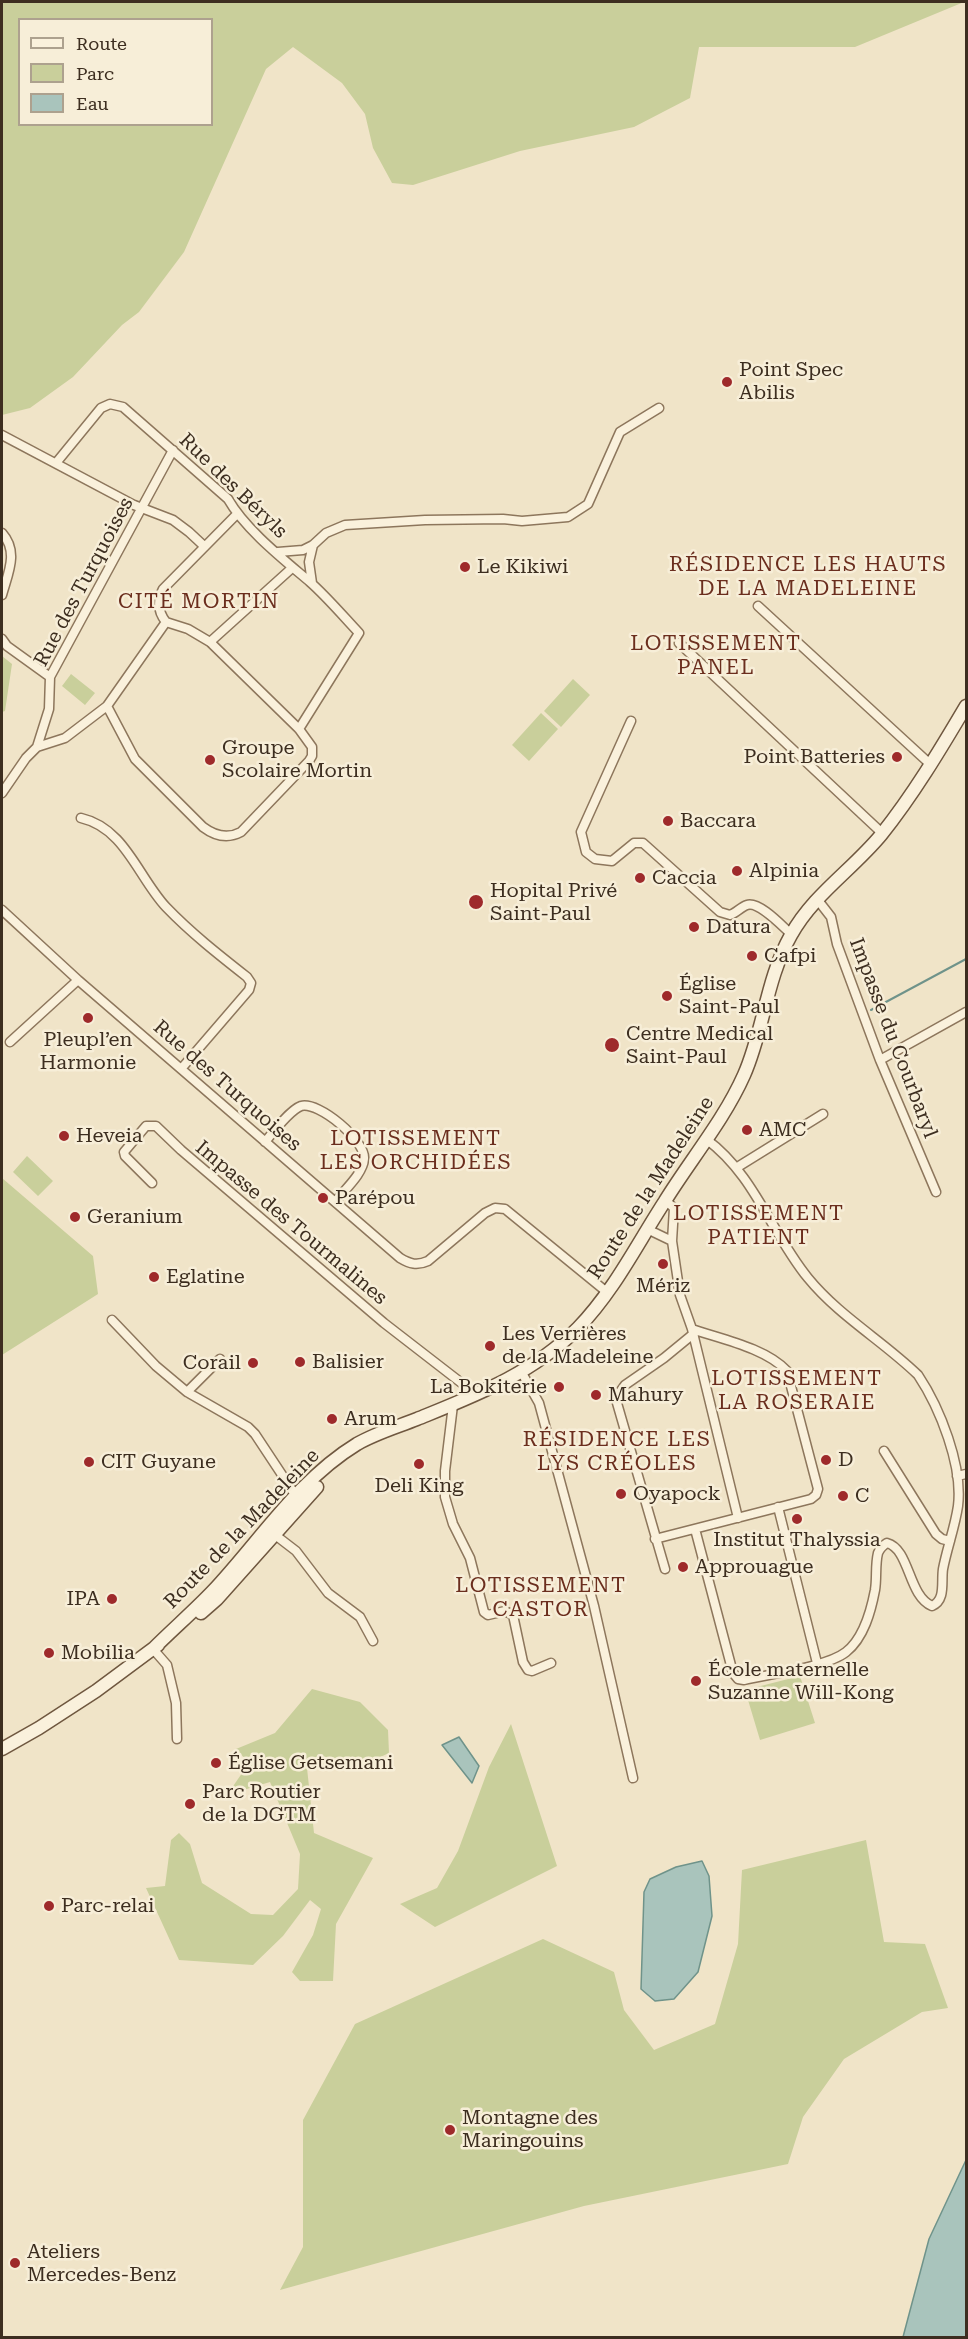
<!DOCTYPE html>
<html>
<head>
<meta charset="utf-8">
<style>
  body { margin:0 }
  #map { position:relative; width:968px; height:2339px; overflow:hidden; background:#f0e4c8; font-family:"Roboto Serif",serif }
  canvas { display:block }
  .frame { position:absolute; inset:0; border:3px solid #3d2e20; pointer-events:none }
  .legend { position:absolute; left:18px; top:18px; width:195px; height:108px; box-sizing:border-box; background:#f7eed8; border:2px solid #ada18e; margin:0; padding:8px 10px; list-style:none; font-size:18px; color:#3d2e20 }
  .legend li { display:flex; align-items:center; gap:12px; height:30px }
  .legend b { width:30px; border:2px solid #ada18e }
</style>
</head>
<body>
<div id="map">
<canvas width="968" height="2339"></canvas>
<div class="frame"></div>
<ul class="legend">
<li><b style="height:8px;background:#faf1dc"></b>Route</li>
<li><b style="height:16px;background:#c9cf9b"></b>Parc</li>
<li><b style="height:16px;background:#a9c4bc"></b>Eau</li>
</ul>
</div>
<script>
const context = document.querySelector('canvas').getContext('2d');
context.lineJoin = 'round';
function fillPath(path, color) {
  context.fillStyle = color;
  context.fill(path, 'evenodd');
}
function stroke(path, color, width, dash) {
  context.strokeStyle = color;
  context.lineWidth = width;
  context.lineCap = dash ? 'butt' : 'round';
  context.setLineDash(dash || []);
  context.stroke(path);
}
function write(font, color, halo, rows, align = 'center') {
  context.font = font + ' "Roboto Serif",serif';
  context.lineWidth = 5;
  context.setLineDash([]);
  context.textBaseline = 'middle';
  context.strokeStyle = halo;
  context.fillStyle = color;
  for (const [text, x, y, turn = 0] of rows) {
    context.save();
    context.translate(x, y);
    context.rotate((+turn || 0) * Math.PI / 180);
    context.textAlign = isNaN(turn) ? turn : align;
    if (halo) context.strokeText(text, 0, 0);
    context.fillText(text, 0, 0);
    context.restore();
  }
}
fillPath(new Path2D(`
  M2 2H964L855 47H699L690 98 634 127 520 151 413 185 392 183 373 148 365 114 342 83 293 47 266 69 184 252 139 312 122 325 73 377 30 408 2 415ZM20 20H212V124H20Z
  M2 656 12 664 5 711 2 712Z
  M71 674 95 693 85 705 62 686Z
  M573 679 590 695 561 727 544 711Z
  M541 713 558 729 529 761 512 745Z
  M27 1156 53 1181 38 1196 13 1172Z
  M2 1178 93 1256 98 1294 2 1355Z
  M800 1676 815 1723 760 1740 745 1690Z
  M312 1689 360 1702 388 1730 389 1753 361 1766 307 1768 314 1833 373 1858 336 1924 333 1981H300L292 1972 313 1935 321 1909 310 1900 283 1936 253 1965 179 1960 146 1888 165 1886 171 1840 179 1833 190 1844 202 1883 251 1914 273 1915 298 1889 300 1854 270 1782 227 1795 249 1763 236 1749 275 1733Z
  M511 1724 557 1866 435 1927 400 1904 437 1888 458 1851 489 1767Z
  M866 1840 884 1942 925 1944 948 2008 922 2012 844 2059 803 2117 788 2164 584 2206 280 2290 303 2247V2120L355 2024 543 1939 614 1972 624 2010 654 2050 715 2024 738 1944 742 1870Z`), '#c9cf9b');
const water = new Path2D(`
  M459 1737 479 1766 472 1783 442 1745Z
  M702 1861 709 1876 712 1916 698 1972 674 1999 655 2001 641 1989 644 1892 650 1879 676 1867Z
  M966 2160V2337H903L929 2239Z`);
fillPath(water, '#a9c4bc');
stroke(water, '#6f938a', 1.5);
stroke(new Path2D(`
  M871 1010 966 959`), '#6f938a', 2);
const street = new Path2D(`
  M2 435 134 505 173 520 189 532 204 546
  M56 463 101 408 110 404 123 407 228 499C245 529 283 559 310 582 327 597 343 616 359 633L299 729
  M2 533C19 552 8 573 2 595
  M278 552 303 550 313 545 326 533 345 525 425 520 503 519 522 521 568 517 588 504 620 432 659 408
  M312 583 309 562 313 545
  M758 606 930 764
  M166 622C158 612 157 601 163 589L237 514
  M2 639 7 646 50 677
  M210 642 292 568
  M679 643 882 833
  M107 706 135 759 203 827C215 836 228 839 241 832L309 761 312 756V747L299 729 210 642 188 629 166 622
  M631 721 581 832 586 852 595 859 612 861 634 843H643L720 912 730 915C736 913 741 907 747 905 759 901 782 926 791 934
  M37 747 65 738 107 706 166 622
  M2 793 26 758 37 747 49 709 50 677 173 450
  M81 818C125 828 138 877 166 907 191 933 219 955 247 977L251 983 249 990 181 1069
  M817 899 831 917 837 944 880 1060 936 1192
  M2 910 78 980 400 1258C410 1264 417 1266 428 1261L485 1213 495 1208 505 1209 608 1293
  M10 1042 78 980
  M880 1060 966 1012
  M265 1142C273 1132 290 1110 301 1106 319 1101 366 1141 364 1159 363 1174 344 1190 336 1201
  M736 1168 823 1114
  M152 1183 125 1156 124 1152 146 1126H156L181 1150 384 1323 477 1395
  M665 1200 674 1208 672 1241 680 1295 692 1329 738 1518
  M647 1229 672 1241
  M112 1320 156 1366 187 1392 248 1427 255 1434 296 1496
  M522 1373 539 1403 594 1606 633 1778
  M187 1392 220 1359
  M453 1405 445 1471V1497L453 1524 470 1558 484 1612 488 1615 505 1611 513 1615 523 1662 528 1670 532 1671 551 1663
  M884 1451 936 1534 942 1539 950 1541
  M957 1476 966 1474
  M778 1507 817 1663
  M695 1529 733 1673 738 1679 744 1680C770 1674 827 1667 846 1652 864 1638 871 1611 875 1590 877 1578 875 1565 878 1553 880 1548 882 1546 887 1543 910 1549 908 1596 932 1606 946 1600 941 1582 943 1569 947 1548 955 1527 958 1506 963 1466 940 1408 918 1375 883 1341 839 1316 808 1278 771 1233 755 1175 706 1139
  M270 1531 296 1551 328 1593 360 1617 373 1641
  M655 1539 811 1499 816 1495 818 1489 787 1371C766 1348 721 1339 692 1329
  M665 1569 617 1403 620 1392 625 1385 664 1358 692 1335
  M153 1649 167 1665 176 1703 177 1739`);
const secondary = new Path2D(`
  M201 1613 217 1599 317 1487
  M153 1649C173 1629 194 1611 213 1591 260 1541 298 1480 357 1444 376 1433 397 1427 417 1419 476 1395 532 1374 578 1328 614 1291 637 1244 665 1201 691 1159 724 1120 744 1075 764 1030 766 979 791 935 813 895 852 870 881 835 913 795 940 750 966 706
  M2 1749 39 1728 96 1691 158 1645`);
stroke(street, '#8d765c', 11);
stroke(secondary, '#6f573f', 15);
stroke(street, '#faf1dc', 8);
stroke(secondary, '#faf1dc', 12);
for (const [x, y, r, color] of [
  [727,382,6,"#9e2a2b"],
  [465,567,6,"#9e2a2b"],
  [897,757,6,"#9e2a2b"],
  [210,760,6,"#9e2a2b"],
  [668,821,6,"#9e2a2b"],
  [737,871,6,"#9e2a2b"],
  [640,878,6,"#9e2a2b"],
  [476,902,8,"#9e2a2b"],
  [694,927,6,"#9e2a2b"],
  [752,956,6,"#9e2a2b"],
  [667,996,6,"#9e2a2b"],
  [88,1018,6,"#9e2a2b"],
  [612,1045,8,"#9e2a2b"],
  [747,1130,6,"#9e2a2b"],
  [64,1136,6,"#9e2a2b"],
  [323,1198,6,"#9e2a2b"],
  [75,1217,6,"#9e2a2b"],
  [663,1264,6,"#9e2a2b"],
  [154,1277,6,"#9e2a2b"],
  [490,1346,6,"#9e2a2b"],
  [300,1362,6,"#9e2a2b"],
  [253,1363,6,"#9e2a2b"],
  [559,1387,6,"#9e2a2b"],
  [596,1395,6,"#9e2a2b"],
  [332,1419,6,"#9e2a2b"],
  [826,1460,6,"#9e2a2b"],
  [89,1462,6,"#9e2a2b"],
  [419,1464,6,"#9e2a2b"],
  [621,1494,6,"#9e2a2b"],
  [843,1496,6,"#9e2a2b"],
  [797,1519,6,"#9e2a2b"],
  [683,1567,6,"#9e2a2b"],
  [112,1599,6,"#9e2a2b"],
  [49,1653,6,"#9e2a2b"],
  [696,1681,6,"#9e2a2b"],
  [216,1763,6,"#9e2a2b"],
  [190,1804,6,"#9e2a2b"],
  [49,1906,6,"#9e2a2b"],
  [450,2130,6,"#9e2a2b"],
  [15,2263,6,"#9e2a2b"]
]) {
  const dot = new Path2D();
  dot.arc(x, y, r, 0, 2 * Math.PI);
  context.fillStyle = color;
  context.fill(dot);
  stroke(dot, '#f7eed8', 2);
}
write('20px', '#3d2e20', '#f7eed8', [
  ["Point Spec",739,370],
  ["Abilis",739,393],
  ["Le Kikiwi",477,567],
  ["Groupe",222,748],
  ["Scolaire Mortin",222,771],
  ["Point Batteries",885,757,"right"],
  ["Baccara",680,821],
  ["Alpinia",749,871],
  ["Caccia",652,878],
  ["Hopital Privé",490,891],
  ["Saint-Paul",490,914],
  ["Datura",706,927],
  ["Cafpi",764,956],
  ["Église",679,984],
  ["Saint-Paul",679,1007],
  ["Centre Medical",626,1034],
  ["Saint-Paul",626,1057],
  ["Pleupl’en",88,1040,"center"],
  ["Harmonie",88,1063,"center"],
  ["AMC",759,1130],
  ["Heveia",76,1136],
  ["Parépou",335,1198],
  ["Geranium",87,1217],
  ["Eglatine",166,1277],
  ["Mériz",663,1286,"center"],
  ["Les Verrières",502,1334],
  ["de la Madeleine",502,1357],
  ["Balisier",312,1362],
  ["Corail",241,1363,"right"],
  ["La Bokiterie",547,1387,"right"],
  ["Mahury",608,1395],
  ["Arum",344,1419],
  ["D",838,1460],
  ["CIT Guyane",101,1462],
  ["Deli King",419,1486,"center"],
  ["Oyapock",633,1494],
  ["C",855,1496],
  ["Institut Thalyssia",797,1540,"center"],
  ["Approuague",695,1567],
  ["IPA",100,1599,"right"],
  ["Mobilia",61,1653],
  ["École maternelle",708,1670],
  ["Suzanne Will-Kong",708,1693],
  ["Église Getsemani",228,1763],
  ["Parc Routier",202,1792],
  ["de la DGTM",202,1815],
  ["Parc-relai",61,1906],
  ["Montagne des",462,2118],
  ["Maringouins",462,2141],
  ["Ateliers",27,2252],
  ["Mercedes-Benz",27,2275]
], 'left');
write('20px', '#3d2e20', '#f7eed8', [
  ["Rue des Béryls",233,486,44],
  ["Rue des Turquoises",84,582,-62],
  ["Impasse du Courbaryl",893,1038,69],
  ["Rue des Turquoises",227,1086,41],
  ["Route de la Madeleine",651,1188,-57],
  ["Impasse des Tourmalines",291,1223,40],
  ["Route de la Madeleine",242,1529,-46]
]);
context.letterSpacing = '1.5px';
write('21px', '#6b2e1e', '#f7eed8', [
  ["RÉSIDENCE LES HAUTS",808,565],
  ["DE LA MADELEINE",808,589],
  ["CITÉ MORTIN",199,602],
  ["LOTISSEMENT",716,644],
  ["PANEL",716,668],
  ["LOTISSEMENT",416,1139],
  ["LES ORCHIDÉES",416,1163],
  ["LOTISSEMENT",759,1214],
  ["PATIENT",759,1238],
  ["LOTISSEMENT",797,1379],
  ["LA ROSERAIE",797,1403],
  ["RÉSIDENCE LES",617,1440],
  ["LYS CRÉOLES",617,1464],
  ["LOTISSEMENT",541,1586],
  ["CASTOR",541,1610]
]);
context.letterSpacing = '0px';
</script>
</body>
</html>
